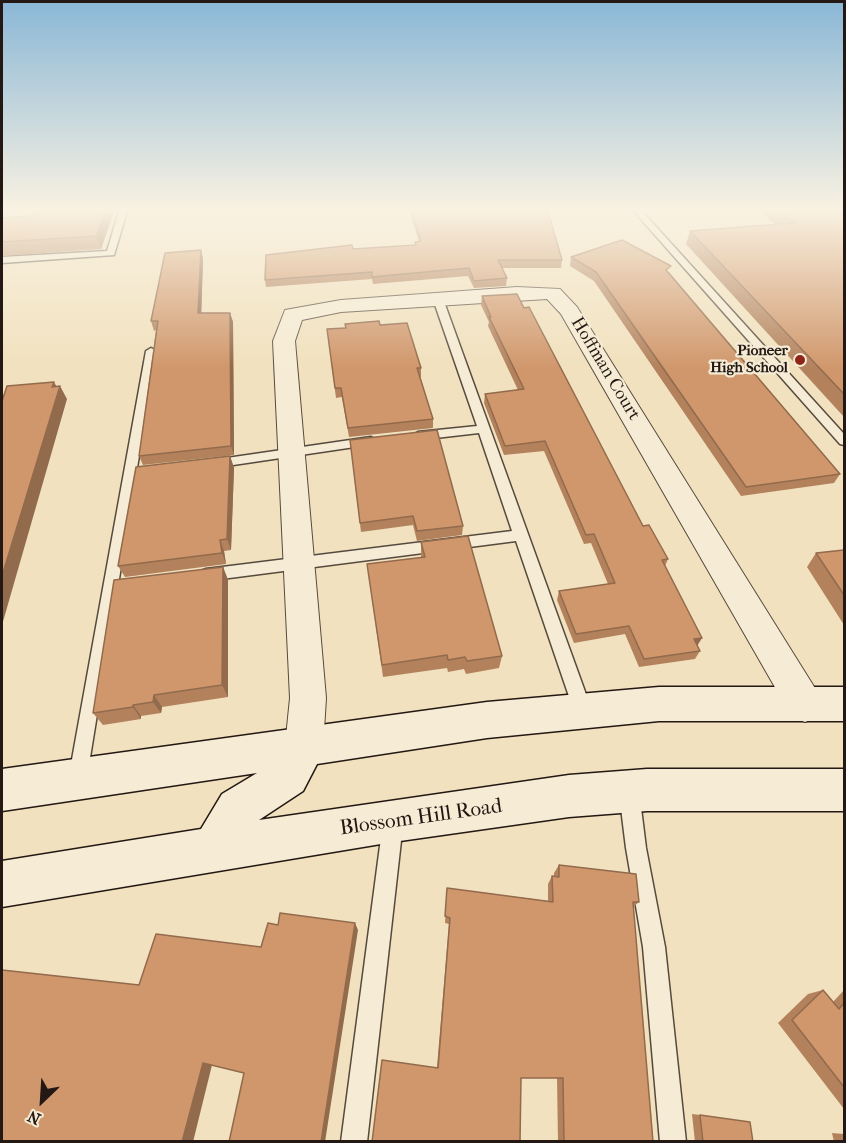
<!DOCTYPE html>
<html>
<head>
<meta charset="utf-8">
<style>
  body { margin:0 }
  #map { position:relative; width:846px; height:1143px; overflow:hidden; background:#f1e1be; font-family:"IM FELL French Canon",serif }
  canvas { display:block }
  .frame { position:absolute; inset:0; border:3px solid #231813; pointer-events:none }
  .north { position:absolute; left:12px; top:1071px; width:60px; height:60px; -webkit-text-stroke:4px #f6ecd5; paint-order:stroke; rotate:205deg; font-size:16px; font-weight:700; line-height:24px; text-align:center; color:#231813 }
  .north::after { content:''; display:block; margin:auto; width:21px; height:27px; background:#231813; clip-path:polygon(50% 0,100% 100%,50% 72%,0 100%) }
</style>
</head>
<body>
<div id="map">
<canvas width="846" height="1143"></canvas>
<div class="frame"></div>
<div class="north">N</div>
</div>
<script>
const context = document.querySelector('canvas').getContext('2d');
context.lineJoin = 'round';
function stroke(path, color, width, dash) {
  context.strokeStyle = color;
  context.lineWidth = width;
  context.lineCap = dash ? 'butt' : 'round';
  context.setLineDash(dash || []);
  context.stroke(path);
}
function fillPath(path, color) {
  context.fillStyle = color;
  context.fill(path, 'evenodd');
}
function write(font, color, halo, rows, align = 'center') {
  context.font = font + ' "IM FELL French Canon",serif';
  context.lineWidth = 4.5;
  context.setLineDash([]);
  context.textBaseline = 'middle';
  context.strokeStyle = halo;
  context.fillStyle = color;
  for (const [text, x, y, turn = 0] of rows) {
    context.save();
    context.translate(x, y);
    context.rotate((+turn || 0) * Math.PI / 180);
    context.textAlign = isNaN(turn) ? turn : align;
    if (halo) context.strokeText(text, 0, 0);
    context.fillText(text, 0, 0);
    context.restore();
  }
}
const lane = new Path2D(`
  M120 208H128L114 255 2 263V257L107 251Z
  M631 208H639L844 434V445L840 444Z
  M438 296 443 299 592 711 589 717 583 719 577 717 574 711 516 541 206 581 201 579 198 575 201 571 206 569 512 531 479 433 418 440 412 436 418 432 477 426 433 299Z
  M151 348 156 351 87 776 85 783 78 785 71 783 69 776 146 351Z
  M371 437 377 441 375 444 213 468 207 464 213 460Z
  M629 782 636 785 639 792 646 848 665 947 686 1142H660L643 947 626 848 619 792 622 785Z
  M393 813 400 816 403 823 367 1142H341L383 823 386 816Z`);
const street = new Path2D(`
  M2 208H18L2 216Z
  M517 287 560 289 577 307 818 693 823 705 818 717 805 722 792 717 561 314 547 299 341 312 302 320 295 341 326 698 323 747 318 760 304 765 290 760 285 747 290 698 273 341 285 310 341 300Z`);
const secondary = new Path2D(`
  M659 687H844V721H659L487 738 317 764 303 791 259 820 569 775 647 769H844V811H647L569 817 393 842 2 907V861L201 829 222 794 257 773 2 811V769L487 702Z`);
stroke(lane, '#564a3e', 3);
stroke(street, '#564a3e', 2);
stroke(secondary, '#231813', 3);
fillPath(lane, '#f6ecd5');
fillPath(street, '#f6ecd5');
fillPath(secondary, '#f6ecd5');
fillPath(new Path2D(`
  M111 208 113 214 101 249 2 256V218Z
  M408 208H588L548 211 562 260 561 268H502L507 278 506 286 474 288 468 276 373 284 372 279 266 287 265 280 353 249 415 245V242L419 241Z
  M764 208H844V417L686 244 690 231 776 225 762 213Z
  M201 250 203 259 201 313H230L233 322 234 455 143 465 139 456 156 330 154 331 151 321Z
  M571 257 669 272 840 474 834 483 741 496 594 281 570 266Z
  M482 296 643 526 668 559 665 566 702 638 697 645 700 651 695 659 639 667 625 634 574 643 557 600 559 591 608 584 591 543 584 544 544 451 504 455 484 403 485 394 518 390 488 326 489 322 481 305Z
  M380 325 421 368V377H420L433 419V428L349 437 342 397 336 398 327 329Z
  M350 440 463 526 462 535 417 541 413 525 361 532Z
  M230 456 234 468 231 550 224 551 226 564 125 577 118 566Z
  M421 542 502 656 499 668 466 674 464 669 448 672 447 668 383 677 367 564 421 558Z
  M844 550V625L807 567 816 553Z
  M223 567 228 580V697L162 707 161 713 141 716V719L103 725 93 713Z
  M559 865 639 902 633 907 653 1142H558L557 1078H521L437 1067 449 924 445 923 447 888 548 901V884L552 876 554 877V873Z
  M823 990 833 1002 844 990V1109L778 1023 808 994Z
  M692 1114 700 1115 753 1142H695Z
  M832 1133 844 1134V1142H834Z`), '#b3825d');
fillPath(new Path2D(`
  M103 208H111L113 214 101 249 96 236Z
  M201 250 203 259 201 322 198 313Z
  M230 313 233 322 234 455 231 446Z
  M54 382 59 391 60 386 67 399 2 625V576Z
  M230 456 234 468 231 550 227 539Z
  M220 540 224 551 226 564 222 553Z
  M223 567 228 580V697L222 685Z
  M702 638 697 646 694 639Z
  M154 695 162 707 161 713 153 702Z
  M133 705 141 716V719L133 707Z
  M355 923 358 930 325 1142H321Z
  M203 1063 212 1065 193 1142H182Z`), '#926a4c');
const building = new Path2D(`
  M39 208H106L96 236 2 242V218L30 216Z
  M410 208H547L562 260H498L507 278 474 281 469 268 372 277V272L265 280 266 255 352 245 353 249 416 245 415 242 421 241Z
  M775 208H844V394L690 231 794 223Z
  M622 240 671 266 666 270 840 474 746 487 596 272 571 257Z
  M201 250 198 313H230L231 446 139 456 158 321H151L165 253Z
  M517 294 524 308 529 307 643 526 649 525 668 559 662 560 702 638 694 639 700 651 644 659 629 626 576 634 559 591 615 583 594 534 586 535 545 441 505 446 485 394 524 389 489 317H491L482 296Z
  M379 321 380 325 407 323 421 368H417L433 419 348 428 341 388H335L327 329 346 328 345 324Z
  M54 382 52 387 60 386 2 576V401L7 386Z
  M437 430 463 526 417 531 413 516 360 523 350 440Z
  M230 456 227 539 220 540 222 553 118 566 136 467Z
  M468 536 502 656 467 661 465 657 448 660 447 655 382 665 367 564 425 557 421 542Z
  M844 550V595L816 553Z
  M223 567 222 685 154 695 153 702 133 705V707L93 713 114 580Z
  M559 865 636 874 639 902H633L653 1142H564L563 1078H521L520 1142H372L382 1060 438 1068 450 918 445 916 447 888 553 902 552 876 559 877Z
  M280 913 355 923 321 1142H229L244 1073 203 1063 182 1142H2V970L139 985 156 934 261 947 268 923 278 925Z
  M823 990 839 1009 844 1003V1087L792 1020Z
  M700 1115 750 1122 753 1142H703Z`);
fillPath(building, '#d0976c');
stroke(building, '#926a4c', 1.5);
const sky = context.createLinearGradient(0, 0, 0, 368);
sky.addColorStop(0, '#8ab7d6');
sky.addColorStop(0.57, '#f9f2e2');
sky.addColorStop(1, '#f9f2e200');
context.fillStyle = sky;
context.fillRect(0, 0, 846, 368);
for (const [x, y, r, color] of [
  [800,360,6,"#8f2418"]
]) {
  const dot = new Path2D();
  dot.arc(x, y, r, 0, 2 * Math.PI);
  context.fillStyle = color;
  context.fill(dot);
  stroke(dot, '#f6ecd5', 2);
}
write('bold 15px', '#231813', '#f6ecd5', [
  ["Pioneer",788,351],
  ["High School",788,368]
], 'right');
write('18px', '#231813', '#f6ecd5', [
  ["Hoffman Court",605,369,59]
]);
write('21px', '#231813', '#f6ecd5', [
  ["Blossom Hill Road",421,818,-8]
]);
</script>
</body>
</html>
